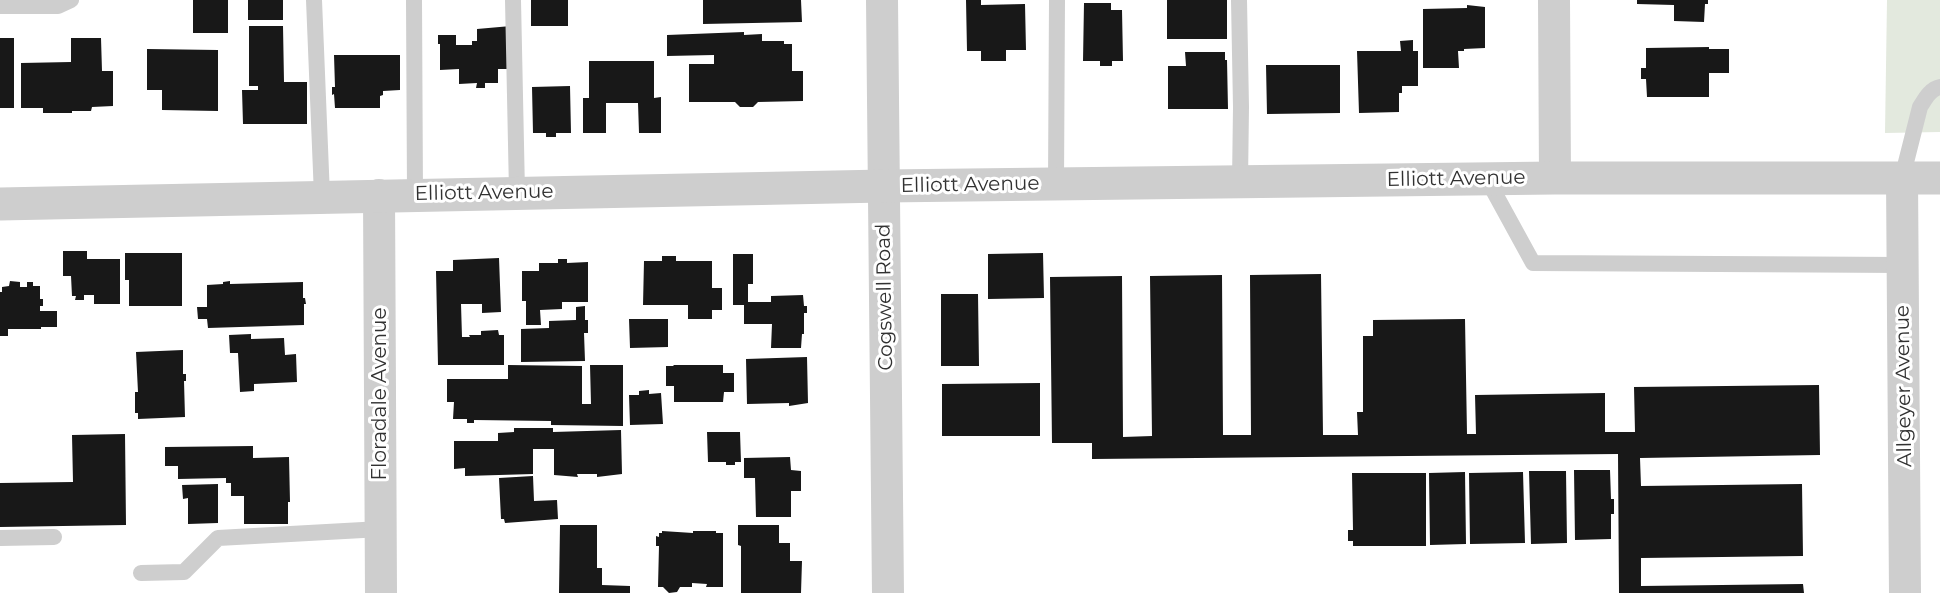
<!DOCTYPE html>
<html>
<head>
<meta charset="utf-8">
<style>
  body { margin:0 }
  canvas { display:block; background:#fff }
</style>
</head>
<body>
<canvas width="1940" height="593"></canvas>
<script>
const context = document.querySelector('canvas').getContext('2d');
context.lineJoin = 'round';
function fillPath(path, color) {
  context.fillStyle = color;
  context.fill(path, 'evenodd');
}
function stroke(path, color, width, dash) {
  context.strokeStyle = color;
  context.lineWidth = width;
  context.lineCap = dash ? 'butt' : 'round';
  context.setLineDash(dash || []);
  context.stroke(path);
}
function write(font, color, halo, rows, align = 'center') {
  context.font = font + ' Montserrat,sans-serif';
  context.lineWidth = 6;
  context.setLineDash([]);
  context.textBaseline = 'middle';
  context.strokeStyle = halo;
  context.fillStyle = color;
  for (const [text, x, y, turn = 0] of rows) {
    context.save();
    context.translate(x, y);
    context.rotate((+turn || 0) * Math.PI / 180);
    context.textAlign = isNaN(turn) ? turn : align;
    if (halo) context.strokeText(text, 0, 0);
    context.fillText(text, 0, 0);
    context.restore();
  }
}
fillPath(new Path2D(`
  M1887 0H1940V132L1885 133Z`), '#e3e9de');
fillPath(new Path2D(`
  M193 0H228V33H193Z
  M248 0H283V20H248Z
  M531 0H568V26H531Z
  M703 0H801L802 22 703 24Z
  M966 0H981V5L1025 4 1026 50H1006V61H981V51H967Z
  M1167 0H1227V39H1167Z
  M1637 0H1708V4H1705L1704 22 1674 21V5L1637 4Z
  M1084 3H1111V10H1122L1123 61H1112V66H1100V61H1083Z
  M1467 5 1485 7V48L1464 49V51H1458L1459 68H1423V9L1467 8Z
  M249 26H283L284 82H307V124H243L242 90H258V86H249Z
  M511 26 512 69H498V83H485V88H476L477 83 459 84V69L440 70V44H438V35H456V45H472V41H477V29Z
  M744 32V35L762 34V41H784V44H792V71H803V101L758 102 753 107H740L735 102H689V64H714V55L667 56V35Z
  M0 38H14V108H0Z
  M71 38H101L102 71H113V106L92 107 91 111H72V113H43V108H21V63L71 62Z
  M1413 40V51H1418V86H1402V93H1399V112L1359 113 1357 51H1401L1400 41Z
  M1709 47V49H1729V73H1709V97H1647L1646 79H1641V68H1646V48Z
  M147 49 218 50V111L162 110V90H147Z
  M1185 52H1225V60H1227L1228 109H1168V66H1186Z
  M334 55H400V90L383 91V95L380 96V108H335L334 94 332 95V87H335Z
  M589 61H654V98L661 97V133H639L638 103H606V133H583V98H589Z
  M1266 65H1340V113L1267 114Z
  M570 86 571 133H556V137H546V133H533L532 87Z
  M63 251H87V259H120V304H94V295H84V300H75L76 296H72L71 276H63Z
  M125 253H182V306H129V280H125Z
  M1043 253 1044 298 988 299V254Z
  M733 254H753V284H748V302H771V296L803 295 804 306H807V313H804V334H802L801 348H771L772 324H744V305H733Z
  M662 256H676V261H712V288H722V310H712V319H688V305H643L644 261H662Z
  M499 258 501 312 482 313V304H461L462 337H470L469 335H481V331L498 330 499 335H504V365H438L436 271H453V260Z
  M558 259H567V263L588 262V302H562V309L540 310 541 325H526V301H522V271H539V263H558Z
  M1321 274 1323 435H1358L1357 412H1363V336H1373V320L1465 319 1467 434H1476L1475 395 1605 393V432H1635L1634 387 1819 385 1820 455 1640 458 1641 486 1802 484 1803 556 1641 558V586L1803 584 1804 593H1619L1618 454 1092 459V443H1052L1050 277 1122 276 1123 437 1152 436 1150 276 1222 275 1223 435H1251L1250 275Z
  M10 281 20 282V287H27V282H33V286H40V299H43V306H40V311H57V327H41V329H8V336H0V292H2V287L9 286Z
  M230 281V284L303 282V298H305L306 304H304V325L208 328 207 319H198L197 307H207V285L223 284V282Z
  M941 294H978L979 366H941Z
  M585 306V320H588V333H584L585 361 521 362V329L549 328V321L576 320V307Z
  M629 319H668V347L630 348Z
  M251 334V339L284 338 285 355 296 354 297 382 254 384V391L240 392 238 353H230L229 335Z
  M183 350V374H186V381H184L185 417 138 419V413H135V392H138L136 352Z
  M807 357 808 403 789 406V403L747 404 746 359Z
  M508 365 582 366V404H591L590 365H623V426L551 425V421L474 420V423H467V419H453L454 402H447V379H508Z
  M674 365H723V373H734V392H724L723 402H674V386H666V366H673Z
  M1040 383V436H942V384Z
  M649 390V394L661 393 663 424 630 425 629 395H639V391Z
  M514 428H553V432L621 430 622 474 597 477V474H577L578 477 554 475V449H533V474L465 476V468L454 469V441H498V433L514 432Z
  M707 432H740L741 462H735V465H726V462H708Z
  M125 434 126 525 0 527V483L73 482 72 435Z
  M253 446V458L289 457 290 502H288V524H244V496H231V483H226V478L178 479V466H165V447Z
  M790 457 791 470 801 471V491H791V517H756L755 478H744V458Z
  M1574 470H1610L1611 499H1614V514H1611V539L1575 540Z
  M1529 471H1566L1567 543 1531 544Z
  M1465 472 1466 544 1430 545 1429 473Z
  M1523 472 1525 543 1470 544 1469 473Z
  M1352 473H1426V546H1353V541H1348V530H1353Z
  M533 476 534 501 557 500 558 519 505 523 504 519H501L499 478Z
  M218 484V523L188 524V498L183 499 182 485Z
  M560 525H597V568H602V585L630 586V593H559Z
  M738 525H779V543H790V561H802L801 593H741V546L738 545Z
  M662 531 693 533V531H716V533H723V587H706L707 584 692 583V587H680L677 592 669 593 663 587H658L659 546H656V536L659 537V533H662Z`), '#181818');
stroke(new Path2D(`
  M314 0 322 196
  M414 0 415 194
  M513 0 517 192
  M1239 0 1241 107 1240 182
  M0 6H58L71 0
  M1902 178 1920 107C1925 99 1930 89 1940 87
  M1487 179 1533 263 1903 265
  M1056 184 1057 0
  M0 538 54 537
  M141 573 184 572 218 538 381 529`), '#cecece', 16);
stroke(new Path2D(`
  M882 0 888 593
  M1554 0 1555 178
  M1902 178 1905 593
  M379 195 381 593`), '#cecece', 32);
stroke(new Path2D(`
  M0 204 884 186 1555 178H1940`), '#cecece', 33);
write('20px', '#313131', '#fff', [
  ["Elliott Avenue",1456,179,-1],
  ["Elliott Avenue",970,185,-1],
  ["Elliott Avenue",484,193,-1],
  ["Cogswell Road",885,297,-91],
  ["Allgeyer Avenue",1904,386,-91],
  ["Floradale Avenue",380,394,-90]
]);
</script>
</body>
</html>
